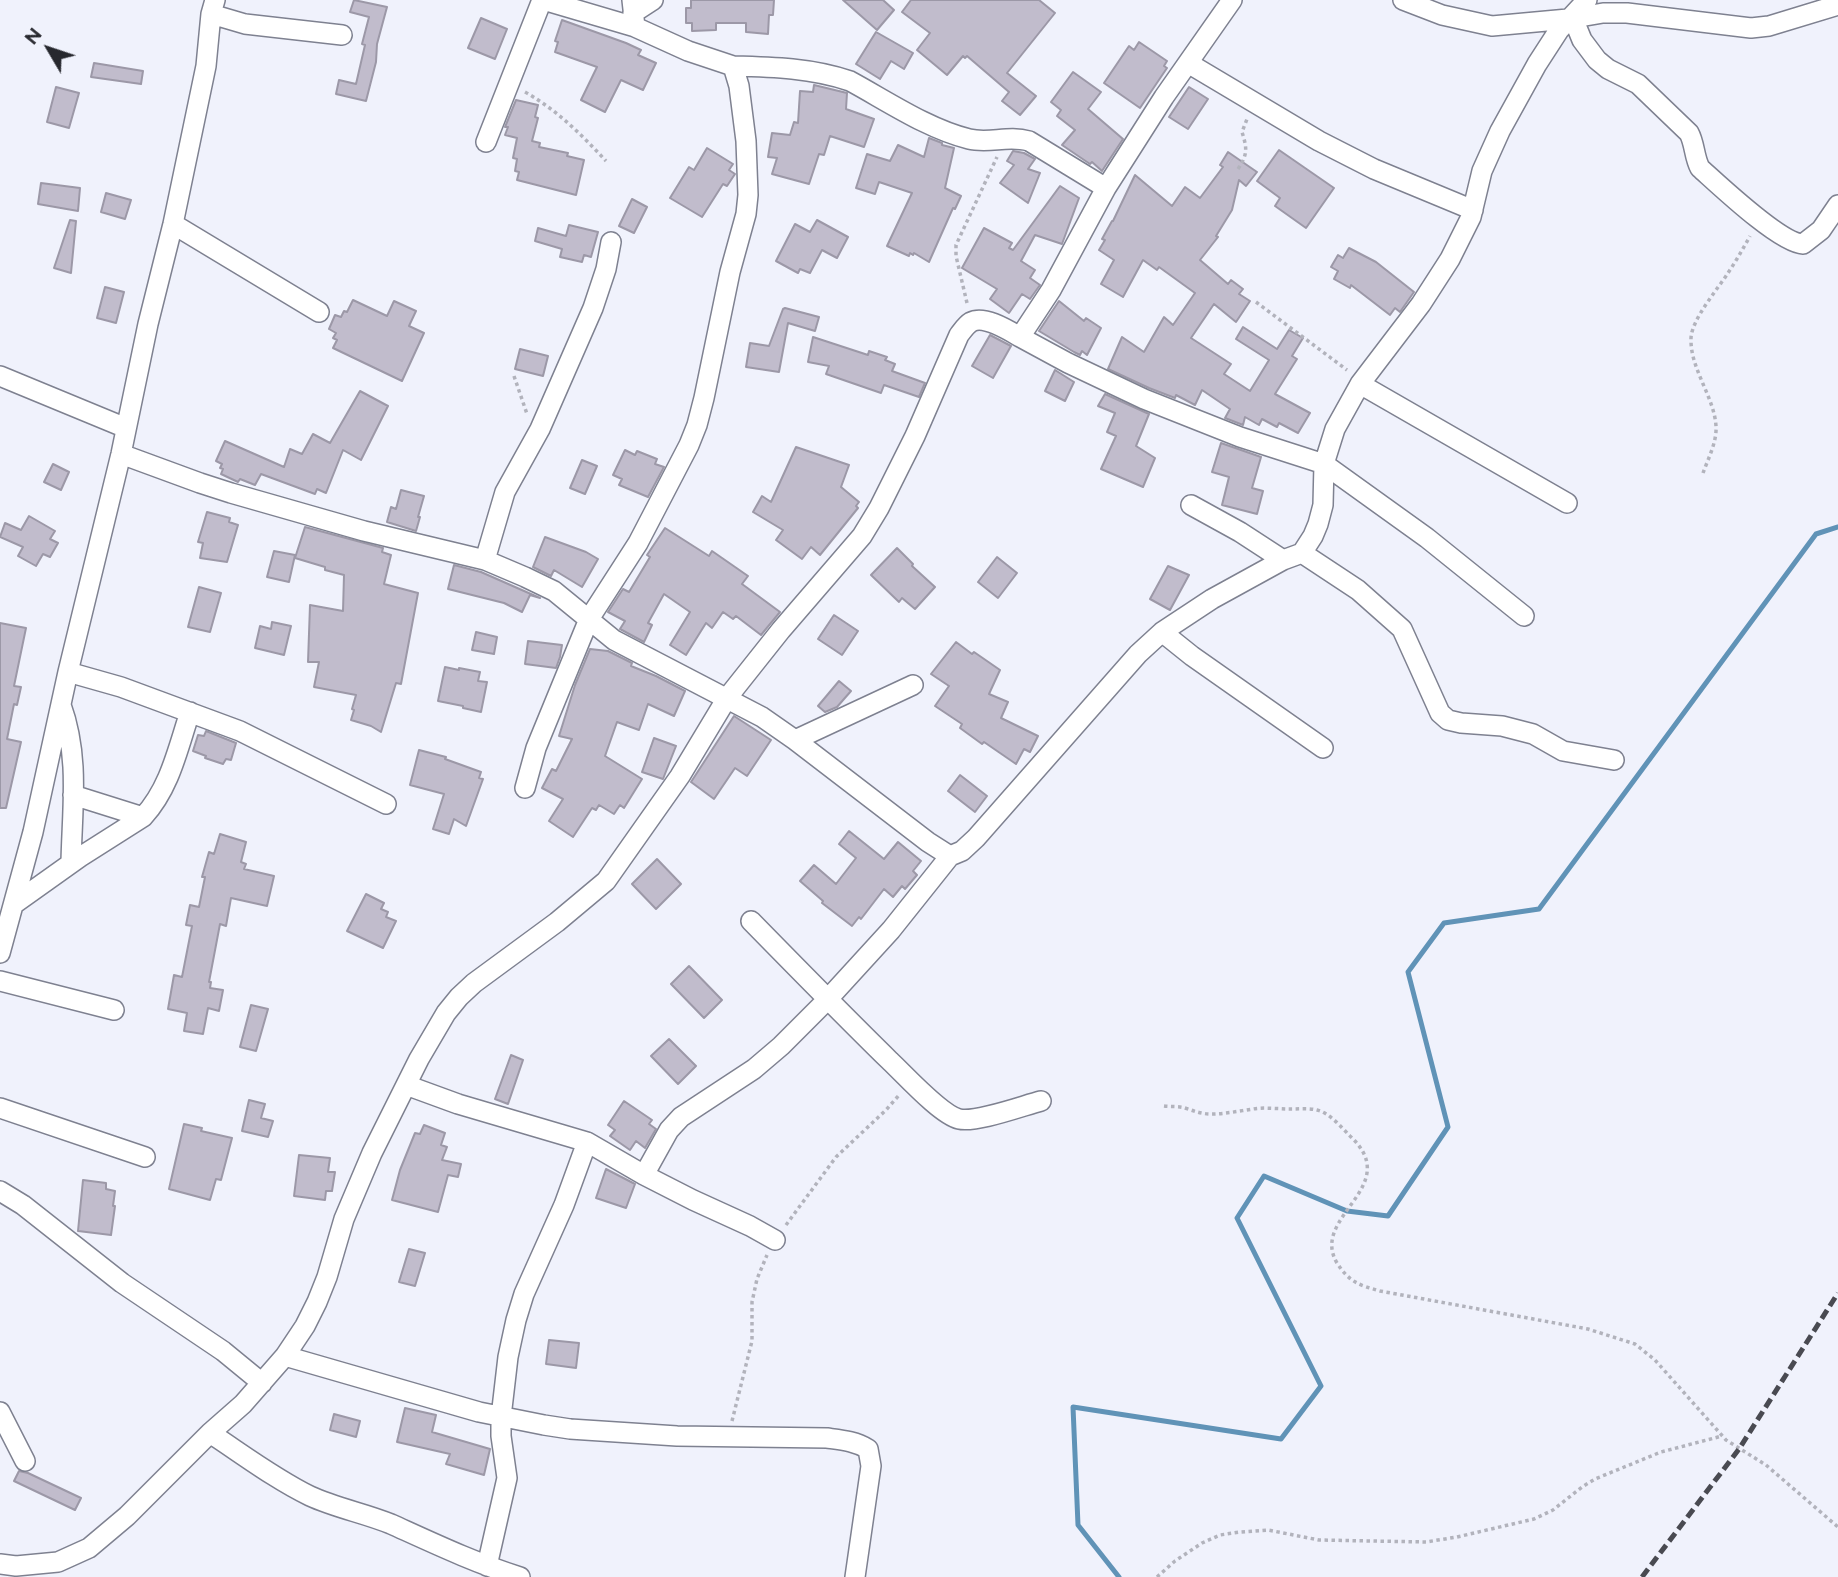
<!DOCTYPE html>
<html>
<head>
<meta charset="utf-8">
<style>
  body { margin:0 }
  #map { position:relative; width:1838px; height:1577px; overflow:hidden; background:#f0f2fc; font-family:Raleway,sans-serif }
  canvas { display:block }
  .north { position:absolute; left:14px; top:14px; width:70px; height:70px; -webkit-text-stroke:5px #f0f2fc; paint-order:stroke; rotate:309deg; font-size:19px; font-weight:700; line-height:28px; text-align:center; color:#27282e }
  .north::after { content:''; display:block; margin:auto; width:24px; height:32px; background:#27282e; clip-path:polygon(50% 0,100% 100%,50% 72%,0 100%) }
</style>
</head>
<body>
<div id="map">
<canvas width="1838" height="1577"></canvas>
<div class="north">N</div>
</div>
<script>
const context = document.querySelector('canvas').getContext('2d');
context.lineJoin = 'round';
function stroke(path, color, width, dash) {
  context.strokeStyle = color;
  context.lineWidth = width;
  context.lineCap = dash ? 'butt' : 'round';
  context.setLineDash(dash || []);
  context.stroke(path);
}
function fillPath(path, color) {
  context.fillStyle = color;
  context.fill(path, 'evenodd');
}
stroke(new Path2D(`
  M1119 1577 1078 1525 1073 1407 1281 1439 1321 1386 1237 1218 1264 1176 1347 1211 1388 1216 1448 1127 1408 972 1444 923 1539 909 1816 534 1838 527`), '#6093b7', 5);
const building = new Path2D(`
  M354 0 387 7 377 44 376 62 366 101 336 94 339 80 356 84 365 45 362 44 369 17 350 12Z
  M691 0H774L773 15H769L768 34 746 32V23H716V30L692 31V23H686V8H691Z
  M843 0H883L894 10 877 30Z
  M911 0H1039L1055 13 1007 73 1036 96 1020 115 1002 101 1009 92 967 56 965 58 963 56 947 75 917 50 930 33 902 12Z
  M481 18 507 29 495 59 468 48Z
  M562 20 626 43 641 50 638 55 656 63 643 90 621 80 605 112 581 100 597 67 555 52 558 42 555 41Z
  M876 32 913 53 904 69 891 61 880 79 856 64Z
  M1139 42 1167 61 1164 66 1167 68 1140 108 1104 83 1129 46 1134 50Z
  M94 63 143 71 141 84 91 77Z
  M1073 72 1101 92 1088 109 1123 139 1102 171 1092 162 1090 164 1062 145 1075 130 1057 116 1061 110 1051 102Z
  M814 85 847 93 846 109 874 119 864 147 830 136 824 155 819 154 809 184 772 174 777 158 768 157 772 133 790 135 794 122 798 123 800 91 813 92Z
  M56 87 79 93 69 128 47 122Z
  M1189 87 1208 99 1188 129 1169 117Z
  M516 100 538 105 535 117 538 118 532 141 540 143 539 147 568 153 567 156 584 160 576 195 517 180 519 172 515 171 517 159 513 158 517 138 505 135 508 127H505Z
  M929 138 942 143V145L954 148 945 188 961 196 955 209 953 208 929 262 914 253 913 255 910 253 909 256 887 246 912 193 879 182 875 194 856 188 867 154 890 161 898 145 924 157Z
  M707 148 733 164 729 170 735 174 727 186 723 184 702 217 670 198 689 167 694 170Z
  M1279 150 1334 188 1306 228 1275 206 1280 198 1257 181Z
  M1013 151 1024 153 1035 159 1028 169 1040 173 1028 203 1000 183 1014 165 1007 161Z
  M1228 152 1257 172 1246 186 1239 180 1232 210 1216 236 1218 237 1200 260 1228 284 1231 280 1243 289 1239 294 1250 301 1236 322 1214 304 1191 338 1231 364 1224 374 1250 391 1269 360 1236 339 1243 327 1277 349 1289 330 1303 338 1292 356 1297 359 1275 394 1310 413 1298 433 1279 423 1277 427 1262 419 1259 425 1245 417 1243 425 1225 418 1230 409 1202 390 1195 405 1176 395 1175 398 1149 388 1108 369 1122 337 1144 352 1164 317 1173 325 1195 293 1159 267 1157 270 1143 260 1123 297 1101 284 1114 260 1099 250 1105 240 1102 239 1112 221H1113L1135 175 1172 206 1185 187 1200 198 1223 167 1220 165Z
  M41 183 80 188 78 211 38 204Z
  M1060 186 1079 198 1062 244 1035 235 1021 261 1035 270 1030 278 1040 285 1030 299 1022 294 1009 313 990 299 997 289 962 268 984 228 1012 243 1009 248 1013 250Z
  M106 193 131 200 125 219 101 212Z
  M632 199 647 207 634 233 619 226Z
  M70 220 76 221 71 273 54 268Z
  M817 220 848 237 837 258 822 250 810 273 800 269 798 273 776 261 795 224 810 232Z
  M569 225 598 232 591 257 584 255 582 262 560 257 562 249 535 241 538 228 566 236Z
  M1349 248 1376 262 1414 292 1400 312 1395 308 1390 315 1351 285 1350 288 1334 279 1338 271 1331 267 1338 255 1343 258Z
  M105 287 124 292 116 323 97 318Z
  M353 300 387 316 394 301 416 311 409 326 424 333 402 381 333 348 337 340 333 338 336 333 329 329 335 315 341 317 344 311 347 312Z
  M1059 301 1084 321 1086 318 1101 328 1087 355 1082 351 1080 355 1074 352 1039 331Z
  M785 308 819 317 815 331 788 323 779 372 746 367 750 343 769 346 783 309Z
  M990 335 1011 346 993 378 972 366Z
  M813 337 868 355 869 351 887 357 885 360 895 364 892 371 925 383 919 397 884 385 881 393 826 374 829 366 808 362Z
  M520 349 548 356 543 376 515 369Z
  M1055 370 1074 382 1065 401 1045 391Z
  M360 391 388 406 361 460 343 450 326 493 317 489 315 494 261 474 255 485 240 479 238 482 221 474 223 469 220 468 222 464 216 461 225 441 284 467 290 449 302 454 313 434 330 443Z
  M1105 394 1149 414 1136 446 1155 458 1143 487 1101 469 1116 436 1107 432 1115 413 1098 406Z
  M1221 443 1261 457 1252 488 1263 491 1257 514 1222 505 1229 477 1212 472Z
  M796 447 849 465 841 487 859 502 856 506 858 508 820 555 811 547 802 559 776 540 783 530 753 512 762 496 771 502Z
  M625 450 635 455 637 451 657 459 655 464 664 467 648 497 619 485 622 479 613 475Z
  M582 460 597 466 585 494 570 488Z
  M53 464 69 472 61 490 44 482Z
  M401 490 424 496 418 517H420L416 531 387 522 391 507 396 509Z
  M207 512 230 518 229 522 238 525 227 562 200 558 203 543 198 542Z
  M29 516 55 531 50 539 58 543 50 557 43 554 36 566 18 556 23 547 0 537 5 523 21 530Z
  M305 527 383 548 382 552 391 555 384 584 418 593 401 684 396 683 381 732 371 726 351 720 354 710 352 709 356 695 314 687 319 662H308L310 605 343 611 344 575 325 570V567L295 558Z
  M665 528 709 556 712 551 748 576 742 584 780 612 761 635 736 616 733 619 723 612 712 628 706 623 686 655 670 645 690 612 664 594 648 623 652 625 644 642 620 629 625 621 608 612 623 589 629 592 650 557 647 555Z
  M545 537 586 552 598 559 582 587 554 570 551 576 533 567Z
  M897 548 913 564 912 566 935 587 915 609 902 598 899 602 871 575Z
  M274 551 295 555 289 582 267 577Z
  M997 557 1017 573 998 598 978 582Z
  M454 565 481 572 540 598 530 595 522 612 504 603 448 589Z
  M1168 566 1189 575 1170 610 1150 599Z
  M199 587 221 593 210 632 188 627Z
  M834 615 858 631 842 655 818 639Z
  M272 622 291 626 284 655 255 648 260 626 271 629Z
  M0 623 26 628 14 686 21 687 17 705 14 704 7 739 21 742 6 808H0Z
  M476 632 497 637 494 654 472 650Z
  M528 641 562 645 560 657 556 668 525 664Z
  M956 642 972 654 974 652 1000 670 989 694 1008 702 1001 718 1038 736 1030 752 1024 749 1016 764 984 742 982 744 960 728 962 724 935 706 949 686 931 674Z
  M590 649 608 651 632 663 631 666 656 676 685 691 674 716 648 704 639 730 617 722 605 756 642 779 624 808 620 805 614 814 599 805 596 810 592 808 573 837 549 821 563 799 542 788 552 769 556 771 572 739 559 736 575 685Z
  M445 667 459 670V668L480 672 478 681 487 682 481 712 463 708V706L438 701Z
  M839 681 851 691 837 707 825 712 818 706Z
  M734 716 771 740 747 776 735 768 714 799 691 782Z
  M206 731 236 743 231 760 226 759 223 764 205 758 206 756 193 751 198 735 204 736Z
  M654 738 676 746 663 779 642 772Z
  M419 750 446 757 445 759 481 772 479 778 483 779 466 826 454 819 449 834 433 829 444 794 410 785Z
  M960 775 987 796 975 812 948 791Z
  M849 831 884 859 898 842 921 861 913 871 917 875 905 889 902 886 893 897 884 889 861 919 859 917 852 926 822 903 823 901 800 881 814 865 836 884 856 858 839 844Z
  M220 834 246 842 241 862 246 864 244 869 274 876 267 906 231 898 226 926 220 924 209 982H211L210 988 223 990 219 1011 208 1008 203 1034 184 1031 187 1013 168 1009 174 975 182 977 192 926 186 925 190 905 199 907 205 877H202L209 852 214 854Z
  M657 859 681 884 656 909 632 884Z
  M366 894 384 903 381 909 388 912 386 917 396 921 383 948 347 931Z
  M689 966 722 1000 704 1018 671 984Z
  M251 1005 268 1009 256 1051 240 1047Z
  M669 1039 696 1066 678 1084 651 1056Z
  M511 1055 523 1060 508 1104 495 1099Z
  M249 1100 265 1104 261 1118 273 1121 268 1137 242 1131Z
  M624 1101 652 1120 649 1124 656 1129 645 1148 636 1141 630 1150 610 1136 615 1130 608 1125Z
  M184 1124 202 1128 201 1131 232 1138 221 1180 216 1179 210 1200 169 1189Z
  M424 1125 445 1133 441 1145 447 1147 442 1160 461 1164 458 1177 448 1175 438 1212 392 1200 400 1170 415 1133 420 1134Z
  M299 1155 330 1158 328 1172H335L332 1191H326L325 1200 294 1196Z
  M606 1169 635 1184 626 1208 596 1198Z
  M83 1180 106 1183V1189L115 1191 113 1206H115L111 1235 78 1231Z
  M409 1249 425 1253 415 1286 399 1282Z
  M549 1340 579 1343 576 1368 546 1364Z
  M405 1408 436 1415 432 1432 490 1449 484 1475 446 1464 450 1454 397 1442Z
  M334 1414 360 1421 356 1437 330 1430Z
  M19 1471 28 1473 81 1498 75 1510 14 1481Z`);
fillPath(building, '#c1bccc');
stroke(building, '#9c98a7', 2);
const minor = new Path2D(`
  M632 0 635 27
  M1403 0 1442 15 1492 26 1568 19 1603 13H1627L1751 28 1769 26 1838 5
  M633 13 653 0
  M211 14 245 24 342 35
  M1573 18 1582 40 1597 60 1608 69 1638 84 1689 133C1695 144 1694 157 1700 168 1719 185 1780 243 1803 244L1821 230 1838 205
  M1188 63 1319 141 1374 169 1473 210
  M733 66C773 67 812 68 850 81 887 101 928 129 969 139 989 144 1008 135 1029 141L1106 188
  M486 142 542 0
  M173 224 319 312
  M1020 337 1068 363 1144 399 1240 437 1324 464 1427 538 1524 616
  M0 376 126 428
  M1360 384 1567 503
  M121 454 200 483 231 493 364 531 485 560 525 577 554 591 614 640 762 717 795 740 928 842 950 856 962 851 976 838 1138 654 1162 632 1212 599 1283 560 1302 553 1313 536 1318 524 1323 505 1324 464 1335 429 1360 384 1421 304 1450 259 1471 217 1482 171 1500 131 1537 64 1559 30 1587 0
  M1191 505 1240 532 1283 560
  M1302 553 1358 590 1402 629 1440 713 1448 720 1461 723 1502 726 1533 734 1563 751 1614 760
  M485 560 505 492 540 429 593 308 606 269 611 242
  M1162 632 1192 656 1323 748
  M68 672 121 687 240 731 386 804
  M61 705C80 757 72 809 71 863
  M795 740 913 685
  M525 788 536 748 589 619 638 543 689 445 697 425 704 398 730 272 746 214 748 195 746 141 739 86 733 66 688 51 635 27 543 0
  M73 795 143 817
  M14 904 80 857 143 817C170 788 178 748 190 712
  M751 921C797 968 843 1015 890 1061 905 1075 941 1115 959 1119 976 1123 1022 1106 1041 1101
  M0 953 33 832 68 672 121 454 148 324 173 224 206 66 211 14 215 0
  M0 981 114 1010
  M406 1085 458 1104 587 1142 644 1175 693 1200 750 1226 775 1240
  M0 1108 145 1157
  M644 1175 669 1130 681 1117 754 1069 781 1046 827 1000 891 930 950 856
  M0 1191 23 1205 122 1283 223 1351 262 1383
  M285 1356 479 1412 544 1425 570 1429 677 1436 827 1438C842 1440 855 1441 868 1449L871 1466 855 1577
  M0 1412 25 1461
  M210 1433C242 1454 275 1479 310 1496 336 1508 364 1513 391 1524 433 1543 475 1563 520 1577
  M0 1564 16 1566 58 1562 89 1548 127 1516 210 1433 243 1404 285 1356 305 1326 317 1302 327 1277 344 1219 372 1153 419 1059 446 1013 459 997 474 983 557 922 606 881 680 776 727 698 781 630 862 536 879 508 915 436 959 335C963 330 966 325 971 322 984 315 1008 330 1020 337L1051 290 1106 188 1136 141 1164 97 1232 0
  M487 1566 507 1478 501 1436V1417L508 1357 516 1320 524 1294 564 1205 587 1142`);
stroke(minor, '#7e8190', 22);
stroke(new Path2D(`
  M525 92C557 110 582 135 606 161
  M1238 169C1248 154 1247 148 1242 132L1247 119
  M1256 302 1347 370
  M967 303 956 256V245L997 157
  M514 376 527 414
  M1703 473C1708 459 1717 442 1716 426 1714 396 1690 369 1691 338 1692 319 1717 290 1728 273 1736 261 1743 249 1750 236
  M1164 1106C1171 1107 1179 1106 1185 1108 1194 1111 1201 1114 1211 1114 1225 1114 1239 1111 1253 1109 1265 1107 1278 1109 1290 1109 1299 1109 1309 1108 1317 1110 1330 1113 1341 1127 1350 1136 1405 1187 1309 1216 1337 1263 1349 1282 1359 1285 1380 1291L1588 1329 1635 1344 1655 1360 1726 1440 1766 1465 1838 1527
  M786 1225 836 1157 886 1110 900 1094
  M732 1421 752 1341V1302L757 1279 767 1255
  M1157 1577 1175 1561 1202 1543 1220 1535 1240 1532 1268 1530 1319 1540 1426 1542 1457 1537 1534 1519 1553 1510 1582 1487 1595 1479 1661 1452 1722 1436`), '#b2b3bc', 3.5, [3.5, 3.5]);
stroke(minor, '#fff', 19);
stroke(new Path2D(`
  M1642 1577 1739 1449 1838 1293`), '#494a51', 5, [10, 5]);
</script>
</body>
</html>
